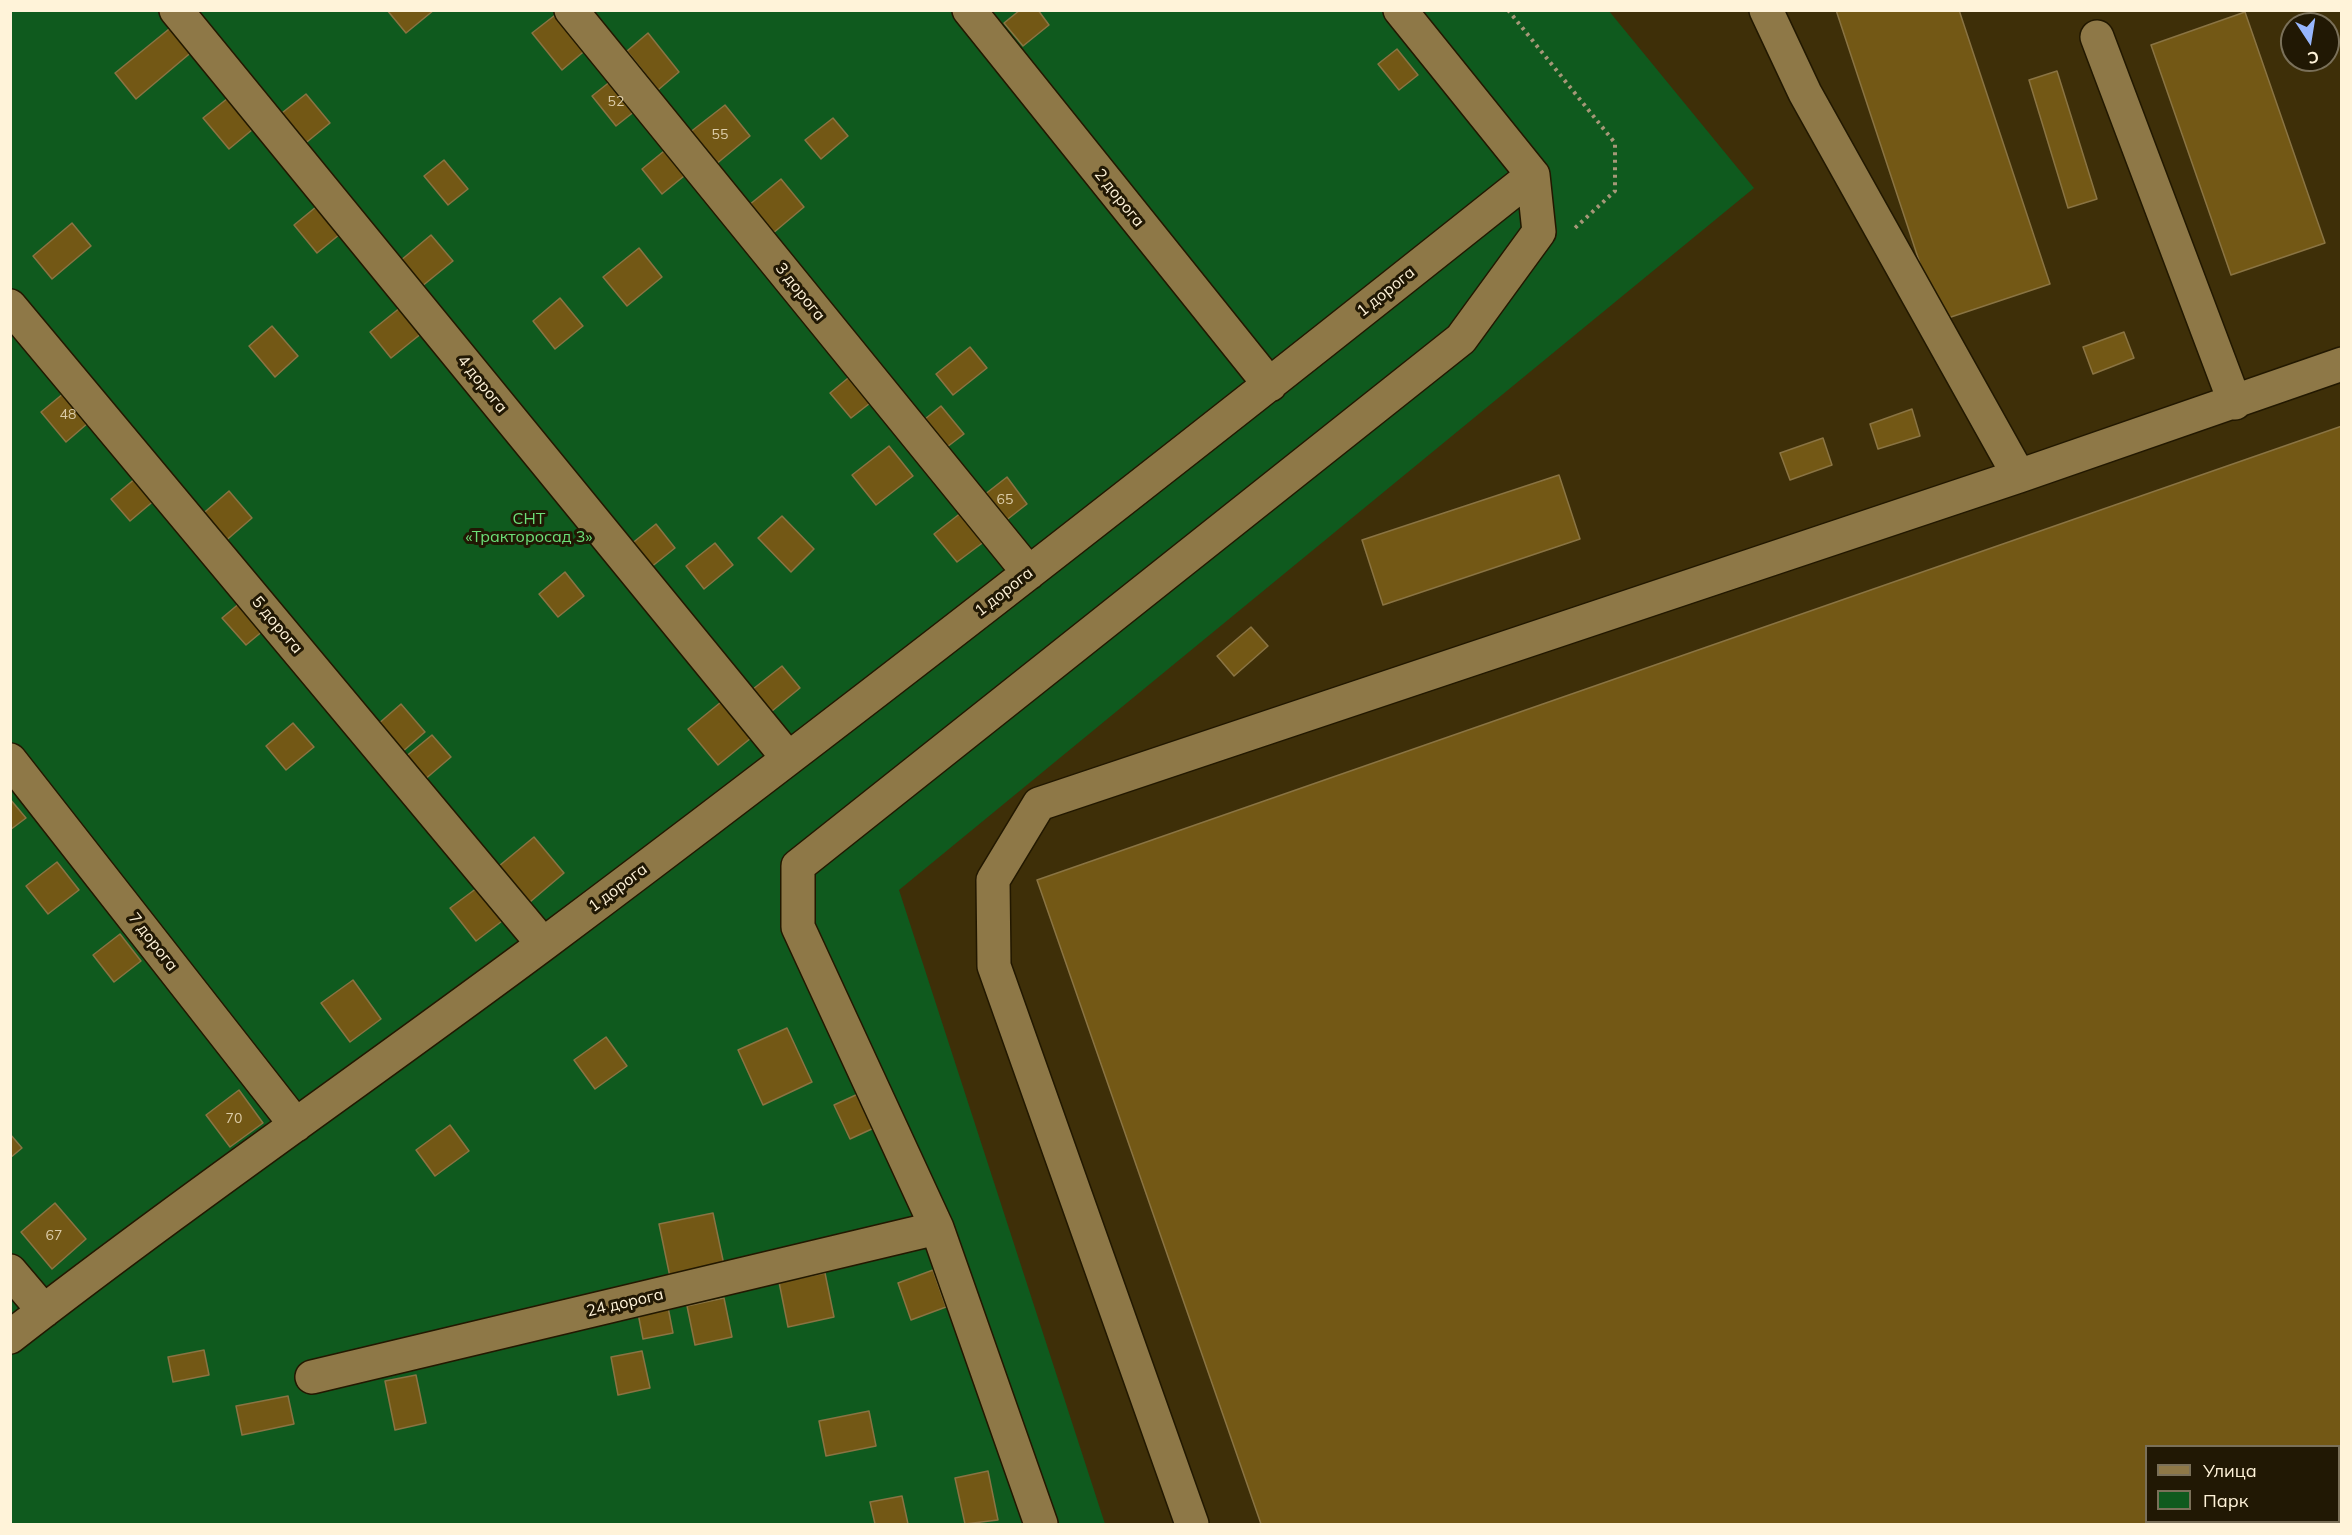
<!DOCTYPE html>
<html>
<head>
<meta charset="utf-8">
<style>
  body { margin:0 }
  #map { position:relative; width:2352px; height:1535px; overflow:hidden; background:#3e2f08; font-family:Mulish,sans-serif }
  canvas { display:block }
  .frame { position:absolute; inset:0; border:12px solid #fff3d9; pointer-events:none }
  .legend { position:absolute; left:2145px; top:1445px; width:195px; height:78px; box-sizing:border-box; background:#211804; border:2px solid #7a7059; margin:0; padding:8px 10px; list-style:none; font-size:18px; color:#fff3d9 }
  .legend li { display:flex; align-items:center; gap:12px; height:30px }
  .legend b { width:30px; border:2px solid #7a7059 }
  .north { position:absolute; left:2280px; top:12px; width:60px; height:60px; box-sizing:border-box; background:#211804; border:2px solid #7a7059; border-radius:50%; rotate:168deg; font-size:16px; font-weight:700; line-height:24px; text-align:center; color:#fff3d9 }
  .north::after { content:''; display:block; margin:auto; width:21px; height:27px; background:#97b6fd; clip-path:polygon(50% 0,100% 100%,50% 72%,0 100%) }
</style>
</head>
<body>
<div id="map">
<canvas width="2352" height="1535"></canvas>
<div class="frame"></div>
<ul class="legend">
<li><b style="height:8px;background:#8e7847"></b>Улица</li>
<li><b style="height:16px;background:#0f5a1e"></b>Парк</li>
</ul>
<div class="north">С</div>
</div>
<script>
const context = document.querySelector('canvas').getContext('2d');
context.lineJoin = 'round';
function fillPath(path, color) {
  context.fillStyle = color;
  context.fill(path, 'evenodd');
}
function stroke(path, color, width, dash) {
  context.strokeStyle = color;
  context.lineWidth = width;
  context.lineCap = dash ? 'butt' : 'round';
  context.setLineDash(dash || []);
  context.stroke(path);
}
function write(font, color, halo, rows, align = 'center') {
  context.font = font + ' Mulish,sans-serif';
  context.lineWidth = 6;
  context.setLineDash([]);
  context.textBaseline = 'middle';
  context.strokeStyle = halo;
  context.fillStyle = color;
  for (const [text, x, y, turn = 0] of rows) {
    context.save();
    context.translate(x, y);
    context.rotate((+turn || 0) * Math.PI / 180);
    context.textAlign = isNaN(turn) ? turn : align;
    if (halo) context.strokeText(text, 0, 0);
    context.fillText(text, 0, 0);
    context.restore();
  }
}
fillPath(new Path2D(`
  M10 11H1609L1754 188 899 890 1105 1524H11Z`), '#0f5a1e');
const building = new Path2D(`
  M387 10H434L406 33Z
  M1020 10H1038L1049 25 1023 46 1004 23Z
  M1836 10H1959L2050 284 1939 321Z
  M559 12 588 48 562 70 532 33Z
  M2245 12 2325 243 2231 275 2151 45Z
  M174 25 194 50 136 99 115 73Z
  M648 33 679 72 658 90 627 51Z
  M1397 49 1418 75 1399 90 1378 64Z
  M2057 71 2097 199 2068 208 2029 80Z
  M616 77 640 107 616 126 592 96Z
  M233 94 258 125 229 149 203 118Z
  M306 94 330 123 302 146 278 116Z
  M725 105 750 136 715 165 689 133Z
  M833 118 848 136 821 159 805 140Z
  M669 147 689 172 662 194 642 169Z
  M444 160 468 189 448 205 424 176Z
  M781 179 804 207 772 234 749 205Z
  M322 202 345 230 317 253 294 225Z
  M72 223 91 246 52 279 33 256Z
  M431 235 453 261 421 287 400 261Z
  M639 248 662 277 627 306 603 277Z
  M560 298 583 326 555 349 533 321Z
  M401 307 422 333 391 358 370 332Z
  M272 326 298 356 275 377 249 346Z
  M2124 332 2134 358 2093 374 2083 347Z
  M970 347 987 368 953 395 936 374Z
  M853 374 874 400 851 418 830 393Z
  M70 388 95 417 66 442 41 412Z
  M941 406 964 434 947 447 925 419Z
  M1912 409 1920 436 1878 449 1870 424Z
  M2342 426V1524H1261L1037 880ZM2146 1446H2338V1522H2146Z
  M1823 438 1832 465 1790 480 1780 453Z
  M889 446 913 476 876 505 852 475Z
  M1559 475 1580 539 1383 605 1362 540Z
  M137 477 156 499 130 521 111 499Z
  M1007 477 1027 504 1004 522 984 495Z
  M229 491 252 518 222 544 199 517Z
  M962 512 985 541 957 562 934 534Z
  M782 516 814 549 791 572 758 538Z
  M656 524 675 548 645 572 625 549Z
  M715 543 733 565 704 589 686 566Z
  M565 572 584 596 558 617 539 594Z
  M241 602 264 630 246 645 222 618Z
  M1251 627 1268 646 1234 676 1217 656Z
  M782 666 800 688 766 716 748 693Z
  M721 702 751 738 718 765 688 729Z
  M401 704 425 732 401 753 377 725Z
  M293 723 314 747 286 770 266 746Z
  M432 735 451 757 423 781 404 758Z
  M10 799 26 818 10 830Z
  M534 837 564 873 530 902 499 866Z
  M57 862 79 890 48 914 26 886Z
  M485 882 510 915 476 941 450 908Z
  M120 934 141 961 114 982 93 955Z
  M353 980 381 1019 350 1042 321 1003Z
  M787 1028 812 1082 763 1105 738 1050Z
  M606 1037 627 1066 595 1089 574 1060Z
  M239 1090 263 1123 230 1147 206 1115Z
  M858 1094 874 1128 850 1139 834 1105Z
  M450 1125 469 1151 435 1176 416 1150Z
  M10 1134 22 1148 10 1158Z
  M55 1203 86 1239 52 1269 21 1232Z
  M713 1213 724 1265 670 1277 659 1224Z
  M933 1270 946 1307 911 1320 898 1283Z
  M825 1273 834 1317 788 1327 779 1282Z
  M724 1298 732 1337 695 1345 687 1306Z
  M667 1302 673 1333 643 1339 637 1308Z
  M204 1350 209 1375 173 1382 168 1357Z
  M642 1351 650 1388 618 1395 611 1357Z
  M416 1375 426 1423 395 1430 385 1381Z
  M288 1396 294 1424 242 1435 236 1406Z
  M869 1411 876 1446 826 1456 819 1421Z
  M988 1471 998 1520 965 1524 955 1478Z
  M902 1496 908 1524H875L870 1502Z`);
fillPath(building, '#735815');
stroke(building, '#8a7443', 1.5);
const minor = new Path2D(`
  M176 10 788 758
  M571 10 1029 573
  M969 10 1270 385
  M1766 10 1805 93 2019 476
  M2097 37 2235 403
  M10 306 543 944
  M10 760 296 1125
  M10 1271 44 1311
  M10 1337C185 1201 368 1075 545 943 879 693 1207 435 1533 175L1400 10
  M312 1377 937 1228
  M1041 1524 937 1228 798 927V866L1461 339 1539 232 1533 175
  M1192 1524 994 966 993 880 1039 804 2019 476 2342 364`);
stroke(minor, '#221800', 36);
stroke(new Path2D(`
  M1508 10 1615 143V191L1575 228`), '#a69878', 4, [3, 4.5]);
stroke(minor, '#8e7847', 33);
write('14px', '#dccca8', null, [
  ["52",616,102],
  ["55",720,135],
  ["48",68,415],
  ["65",1005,500],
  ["70",234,1119],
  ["67",54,1236]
]);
write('16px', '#fff3d9', '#211804', [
  ["2 дорога",1119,198,51],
  ["3 дорога",800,292,51],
  ["1 дорога",1386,292,-39],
  ["4 дорога",482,384,51],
  ["1 дорога",1004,592,-38],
  ["5 дорога",277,625,50],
  ["1 дорога",618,888,-37],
  ["7 дорога",153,942,52],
  ["24 дорога",625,1303,-13]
]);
write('16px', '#6ce078', '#211804', [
  ["СНТ",529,519],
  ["«Тракторосад 3»",529,537]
]);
</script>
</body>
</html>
